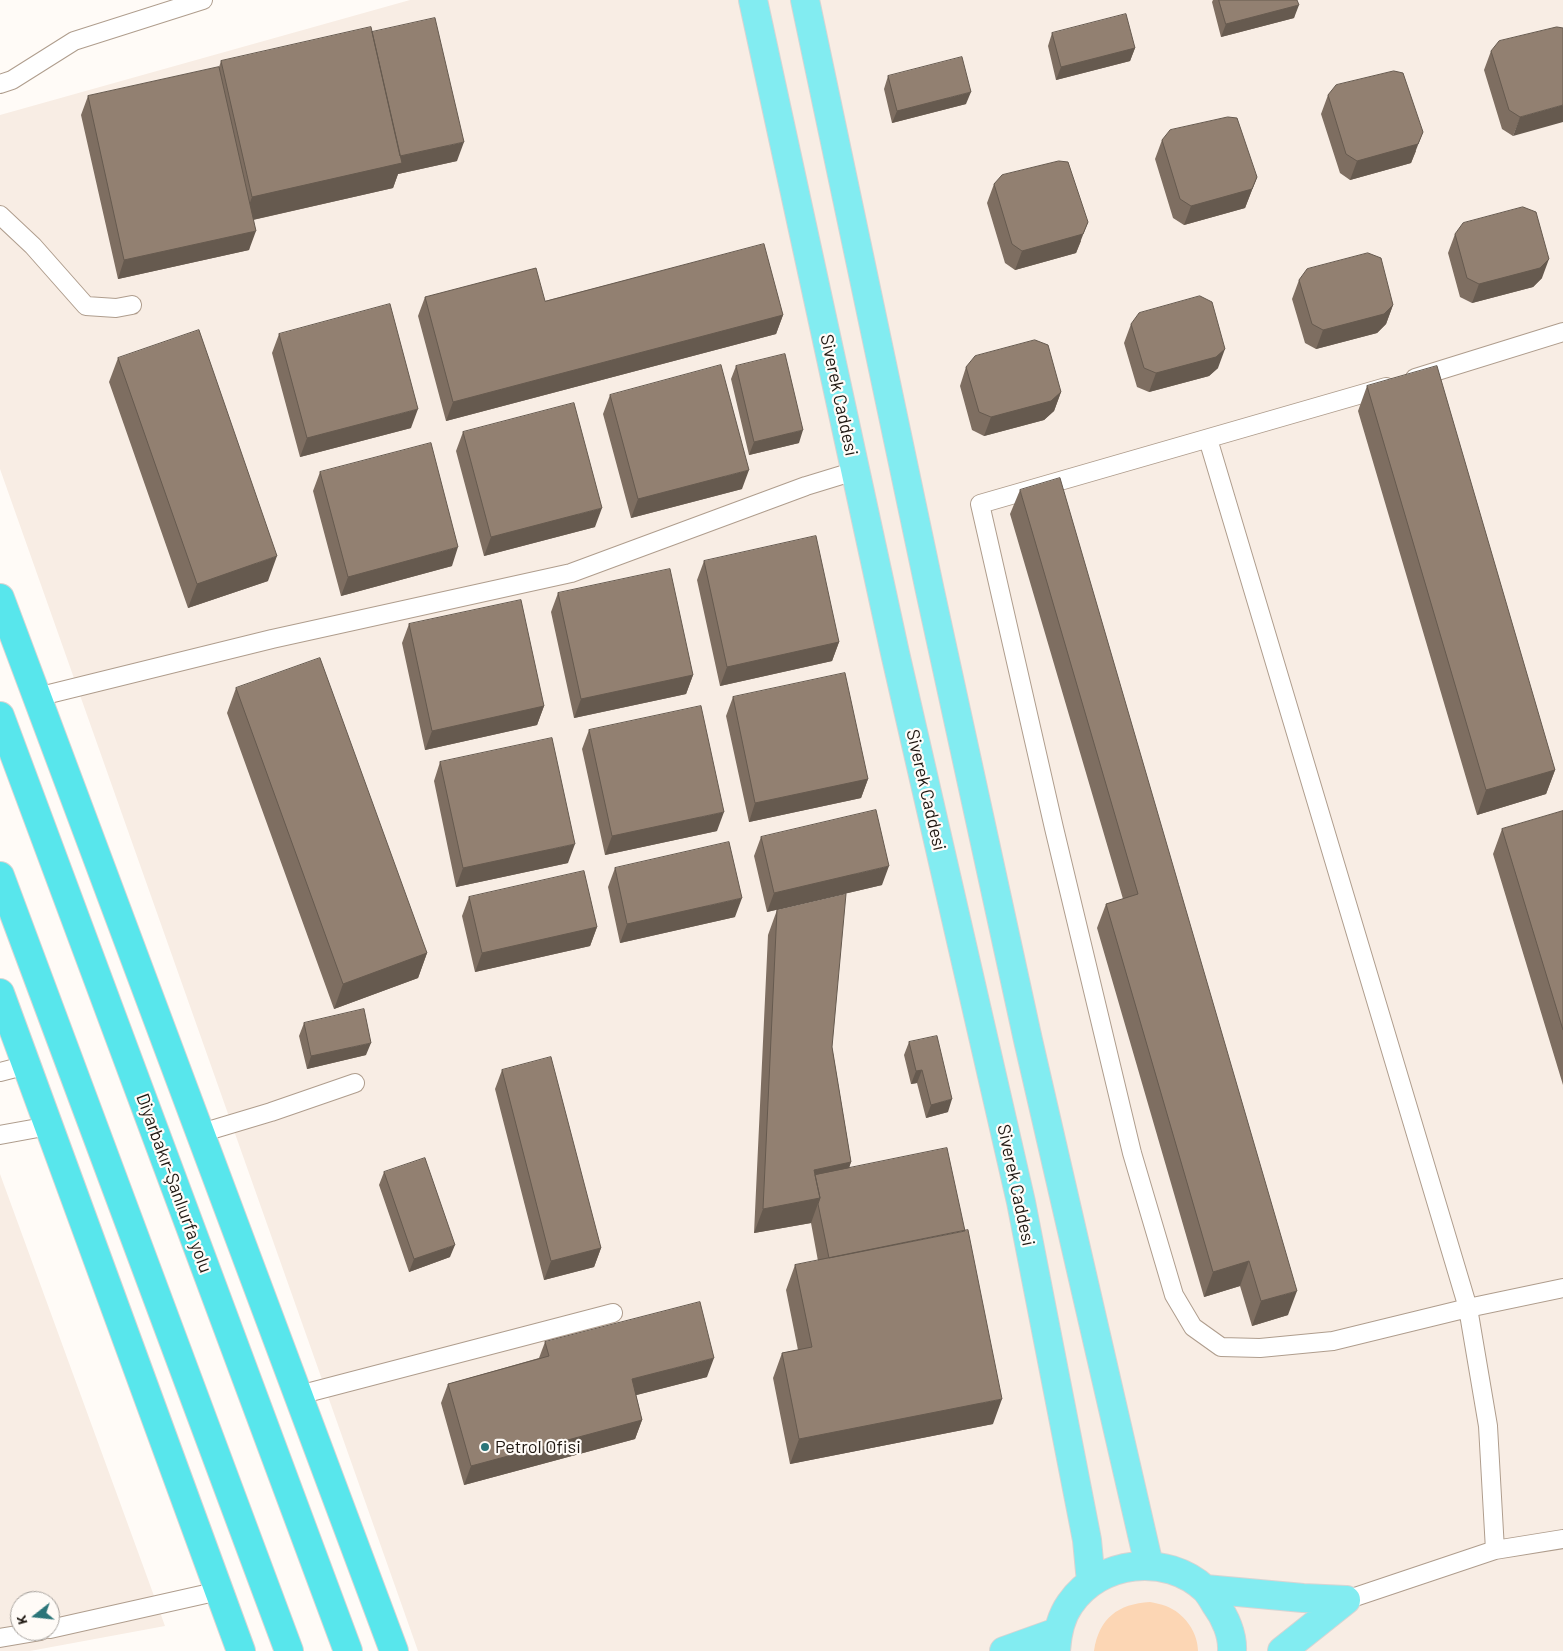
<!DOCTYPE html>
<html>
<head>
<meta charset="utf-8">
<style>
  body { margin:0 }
  #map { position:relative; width:1563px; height:1651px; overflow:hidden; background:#fffbf7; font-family:Barlow,sans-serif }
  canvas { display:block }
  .north { position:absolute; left:10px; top:1591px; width:50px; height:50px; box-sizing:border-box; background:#fffbf7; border:1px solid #a5a09b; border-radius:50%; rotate:254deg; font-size:14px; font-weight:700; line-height:20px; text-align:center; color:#1e1711 }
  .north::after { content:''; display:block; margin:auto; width:18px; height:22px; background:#2b7579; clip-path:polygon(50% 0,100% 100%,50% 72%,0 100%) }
</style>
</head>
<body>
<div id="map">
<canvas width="1563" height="1651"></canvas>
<div class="north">K</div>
</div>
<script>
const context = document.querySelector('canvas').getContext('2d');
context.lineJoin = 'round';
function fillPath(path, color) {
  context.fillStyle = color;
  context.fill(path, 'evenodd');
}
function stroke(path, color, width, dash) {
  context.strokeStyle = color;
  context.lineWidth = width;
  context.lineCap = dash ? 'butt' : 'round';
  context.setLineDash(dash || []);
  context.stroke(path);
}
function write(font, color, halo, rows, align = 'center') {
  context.font = font + ' Barlow,sans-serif';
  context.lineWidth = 4.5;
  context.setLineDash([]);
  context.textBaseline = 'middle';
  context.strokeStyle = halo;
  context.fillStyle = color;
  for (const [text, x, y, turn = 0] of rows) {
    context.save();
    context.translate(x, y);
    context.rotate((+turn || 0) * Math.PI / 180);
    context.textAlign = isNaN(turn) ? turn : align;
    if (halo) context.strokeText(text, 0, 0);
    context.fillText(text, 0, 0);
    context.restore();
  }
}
fillPath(new Path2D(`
  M410 0H1563V1651H418L0 469V115Z
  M0 1174 165 1626 30 1651H0ZM20 1601H50V1631H20Z`), '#f8ede4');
fillPath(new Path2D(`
  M1150 1602C1155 1603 1161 1604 1166 1606 1184 1613 1198 1632 1198 1651H1094C1099 1618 1118 1604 1150 1602Z`), '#fcd6b4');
const service = new Path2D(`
  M0 84 12 80 74 41 203 0
  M0 215 33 246 86 306 116 308 132 305
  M1415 378 1563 332
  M1386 387 980 504 1054 828 1132 1153 1174 1295 1193 1327 1221 1347 1260 1348 1333 1341 1468 1308 1563 1288
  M1208 439 1468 1308 1488 1426 1495 1550
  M37 697 272 639 571 573 806 486 855 471
  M0 1072 27 1065
  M201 1133 271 1112 355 1083
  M0 1135 49 1126
  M299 1395 613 1313
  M1346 1600 1495 1550 1563 1539
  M50 1629 219 1591
  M0 1638 41 1631`);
const primary = new Path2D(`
  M753 0 895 653 1021 1202 1087 1540 1091 1582
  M805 0 930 591 1028 1040 1149 1565
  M1205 1589 1303 1598 1346 1600
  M1004 1651 1057 1632
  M1056 1651C1057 1635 1060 1618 1070 1604 1100 1560 1166 1553 1205 1589 1209 1593 1213 1600 1216 1605 1225 1617 1233 1635 1232 1651
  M1282 1651 1346 1600`);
const trunk = new Path2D(`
  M0 598 394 1651
  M0 716 348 1651
  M0 876 289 1651
  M0 993 241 1651`);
stroke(service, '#af9d8d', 20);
stroke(primary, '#d6d5d4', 30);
stroke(trunk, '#d6d5d4', 30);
stroke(service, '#fff', 18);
stroke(primary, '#82ecf1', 28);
stroke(trunk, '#58e6ec', 28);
fillPath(new Path2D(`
  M1213 0H1297L1294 18 1221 37 1212 2Z
  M1557 27 1513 136 1502 129 1484 70 1491 51Z
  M372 32 457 161 398 174 393 188 253 220 249 250 118 279 81 115 88 96 219 67 221 61Z
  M1052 33 1135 48 1130 61 1056 80 1048 46Z
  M888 76 966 104 892 123 884 89Z
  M1328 95 1416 151 1411 163 1350 180 1340 173 1321 114Z
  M1162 140 1257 177 1245 208 1184 225 1173 218 1155 159Z
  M994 184 1081 241 1076 253 1015 270 1005 263 987 203Z
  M1455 234 1542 278 1533 287 1472 303 1460 297 1448 253Z
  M1299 280 1393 305 1386 324 1377 333 1316 349 1305 343 1292 299Z
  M425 297 545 301 783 315 776 334 446 421 418 316Z
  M1131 324 1218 368 1209 376 1149 392 1137 387 1124 343Z
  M279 334 411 428 300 457 272 353Z
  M118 358 268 581 188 608 109 382Z
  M736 366 799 443 749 455 731 379Z
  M966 367 1061 392 1054 411 1044 420 984 436 972 430 960 386Z
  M1367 386 1555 770 1546 794 1477 815 1358 411Z
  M610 395 742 489 631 518 603 414Z
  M463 432 595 527 484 556 456 451Z
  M320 472 452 566 341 596 313 491Z
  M1020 490 1288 1315 1252 1326 1240 1286 1204 1297 1097 928 1106 904 1123 899 1010 514Z
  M704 561 839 642 832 661 720 686 697 580Z
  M558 593 693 675 686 694 574 718 551 612Z
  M409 624 544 706 537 725 425 750 402 643Z
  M236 688 427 953 418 978 334 1009 227 713Z
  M733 697 868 779 861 798 749 822 726 716Z
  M589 730 717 831 605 855 582 749Z
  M440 762 568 863 456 887 434 781Z
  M1563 811V1085L1493 854 1502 829Z
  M761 837 882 885 767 912 754 856Z
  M615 868 735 917 620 943 608 887Z
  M469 897 597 927 590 946 475 972 462 916Z
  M777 910 832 1047 851 1162 849 1168 993 1424 790 1464 773 1378 782 1353 798 1350 786 1290 795 1265 818 1261 811 1223 754 1233 768 935Z
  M304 1023 366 1055 307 1069 299 1036Z
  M909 1042 948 1112 926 1118 917 1083 911 1084 904 1055Z
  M502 1070 601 1248 594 1267 544 1280 495 1089Z
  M384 1172 450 1257 409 1272 379 1185Z
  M545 1342 707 1377 636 1395 642 1420 635 1439 464 1485 441 1403 448 1384 539 1358Z`), '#7e6e61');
fillPath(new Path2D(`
  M1299 5 1294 18 1221 37 1226 24Z
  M1135 48 1130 61 1056 80 1061 67Z
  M971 92 966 104 892 123 897 111Z
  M1563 105V122L1513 136 1520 117Z
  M1423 132 1411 163 1350 180 1357 161Z
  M464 142 457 161 398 174 393 188 243 222 252 197 397 157Z
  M1257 177 1245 208 1184 225 1191 206Z
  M1088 222 1076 253 1015 270 1022 251Z
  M256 231 249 250 118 279 124 260Z
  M1549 259 1542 278 1533 287 1472 303 1479 284Z
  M1393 305 1386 324 1377 333 1316 349 1323 330Z
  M783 315 776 334 446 421 453 402Z
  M1225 349 1218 368 1209 376 1149 392 1156 373Z
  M1061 392 1054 411 1044 420 984 436 991 417Z
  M418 409 411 428 300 457 307 438Z
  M803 430 799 443 749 455 754 442Z
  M749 470 742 489 631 518 638 499Z
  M602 508 595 527 484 556 491 537Z
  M458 547 452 566 341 596 348 577Z
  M277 556 268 581 188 608 197 584Z
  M839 642 832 661 720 686 727 667Z
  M693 675 686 694 574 718 581 699Z
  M544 706 537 725 425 750 432 731Z
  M1555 770 1546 794 1477 815 1486 790Z
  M868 779 861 798 749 822 755 803Z
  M724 812 717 831 605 855 612 836Z
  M575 844 568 863 456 887 463 868Z
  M889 866 882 885 767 912 774 893Z
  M742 898 735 917 620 943 627 924Z
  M597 927 590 946 475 972 482 953Z
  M427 953 418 978 334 1009 343 984Z
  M371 1043 366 1055 307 1069 311 1056Z
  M922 1070 917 1083 911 1084 916 1071Z
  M952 1099 948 1112 926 1118 931 1105Z
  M851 1162 842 1187 815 1192 814 1170Z
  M820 1198 811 1223 754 1233 763 1209Z
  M455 1245 450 1257 409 1272 414 1259Z
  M601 1248 594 1267 544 1280 551 1261Z
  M1249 1261 1240 1286 1204 1297 1213 1272Z
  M1297 1291 1288 1315 1252 1326 1261 1301Z
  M714 1358 707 1377 625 1398 632 1379Z
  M1002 1399 993 1424 790 1464 799 1439Z
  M642 1420 635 1439 464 1485 471 1466Z`), '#665a4f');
const building = new Path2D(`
  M1219 0H1297L1299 5 1226 24Z
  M1126 14 1135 48 1061 67 1052 33Z
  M435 18 464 142 400 156 372 32Z
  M371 27 402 163 252 197 221 61Z
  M1557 27 1563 28V105L1520 117 1509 110 1491 51 1499 41Z
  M962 57 971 92 897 111 888 76Z
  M219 67 256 231 124 260 88 96Z
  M1394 71 1403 73 1423 132 1418 144 1357 161 1346 154 1328 95 1336 85Z
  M1228 117 1237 118 1257 177 1252 189 1191 206 1180 199 1162 140 1170 130Z
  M1059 161 1068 162 1088 222 1083 234 1022 251 1012 244 994 184 1002 175Z
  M1523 207 1536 212 1549 259 1540 268 1479 284 1467 278 1455 234 1463 223Z
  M764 244 783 315 453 402 425 297 536 268 545 301Z
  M1368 253 1381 258 1393 305 1384 314 1323 330 1312 324 1299 280 1307 269Z
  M1200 296 1212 302 1225 349 1216 357 1156 373 1144 368 1131 324 1139 313Z
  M390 304 418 409 307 438 279 334Z
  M199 330 277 556 197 584 118 358Z
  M1035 340 1048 345 1061 392 1051 401 991 417 979 412 966 367 975 356Z
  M785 354 803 430 754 442 736 366Z
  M721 365 749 470 638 499 610 395Z
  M1437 366 1555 770 1486 790 1367 386Z
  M574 403 602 508 491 537 463 432Z
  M431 443 458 547 348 577 320 472Z
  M1060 478 1297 1291 1261 1301 1249 1261 1213 1272 1106 904 1138 894 1020 490Z
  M816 536 839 642 727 667 704 561Z
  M670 569 693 675 581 699 558 593Z
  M521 600 544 706 432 731 409 624Z
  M320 658 427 953 343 984 236 688Z
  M845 673 868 779 755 803 733 697Z
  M701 706 724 812 612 836 589 730Z
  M552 738 575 844 463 868 440 762Z
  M876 810 889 866 774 893 761 837Z
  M1563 811V1030L1502 829Z
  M729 842 742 898 627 924 615 868Z
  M584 871 597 927 482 953 469 897Z
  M846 894 832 1047 851 1162 814 1170 820 1198 763 1209 777 910Z
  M364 1009 371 1043 311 1056 304 1023Z
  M937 1036 952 1099 931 1105 922 1070 916 1071 909 1042Z
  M551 1057 601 1248 551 1261 502 1070Z
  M947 1148 965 1231 829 1258 818 1204 820 1198 815 1175Z
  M425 1158 455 1245 414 1259 384 1172Z
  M968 1230 1002 1399 799 1439 782 1353 812 1347 795 1265Z
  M700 1302 714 1358 632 1379 642 1420 471 1466 448 1384 549 1356 545 1342Z`);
fillPath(building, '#928071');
stroke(building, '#665a4f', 1);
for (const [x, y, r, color] of [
  [485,1447,5,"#2b7579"]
]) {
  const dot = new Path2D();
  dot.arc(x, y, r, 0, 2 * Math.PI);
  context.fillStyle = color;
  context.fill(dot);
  stroke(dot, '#fffbf7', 2);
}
write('18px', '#1e1711', '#fffbf7', [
  ["Siverek Caddesi",839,395,78],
  ["Siverek Caddesi",926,790,77],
  ["Diyarbakır-Şanlıurfa yolu",174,1183,70],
  ["Siverek Caddesi",1016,1185,78]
]);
write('18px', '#1e1711', '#fffbf7', [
  ["Petrol Ofisi",495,1447]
], 'left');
</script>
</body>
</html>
